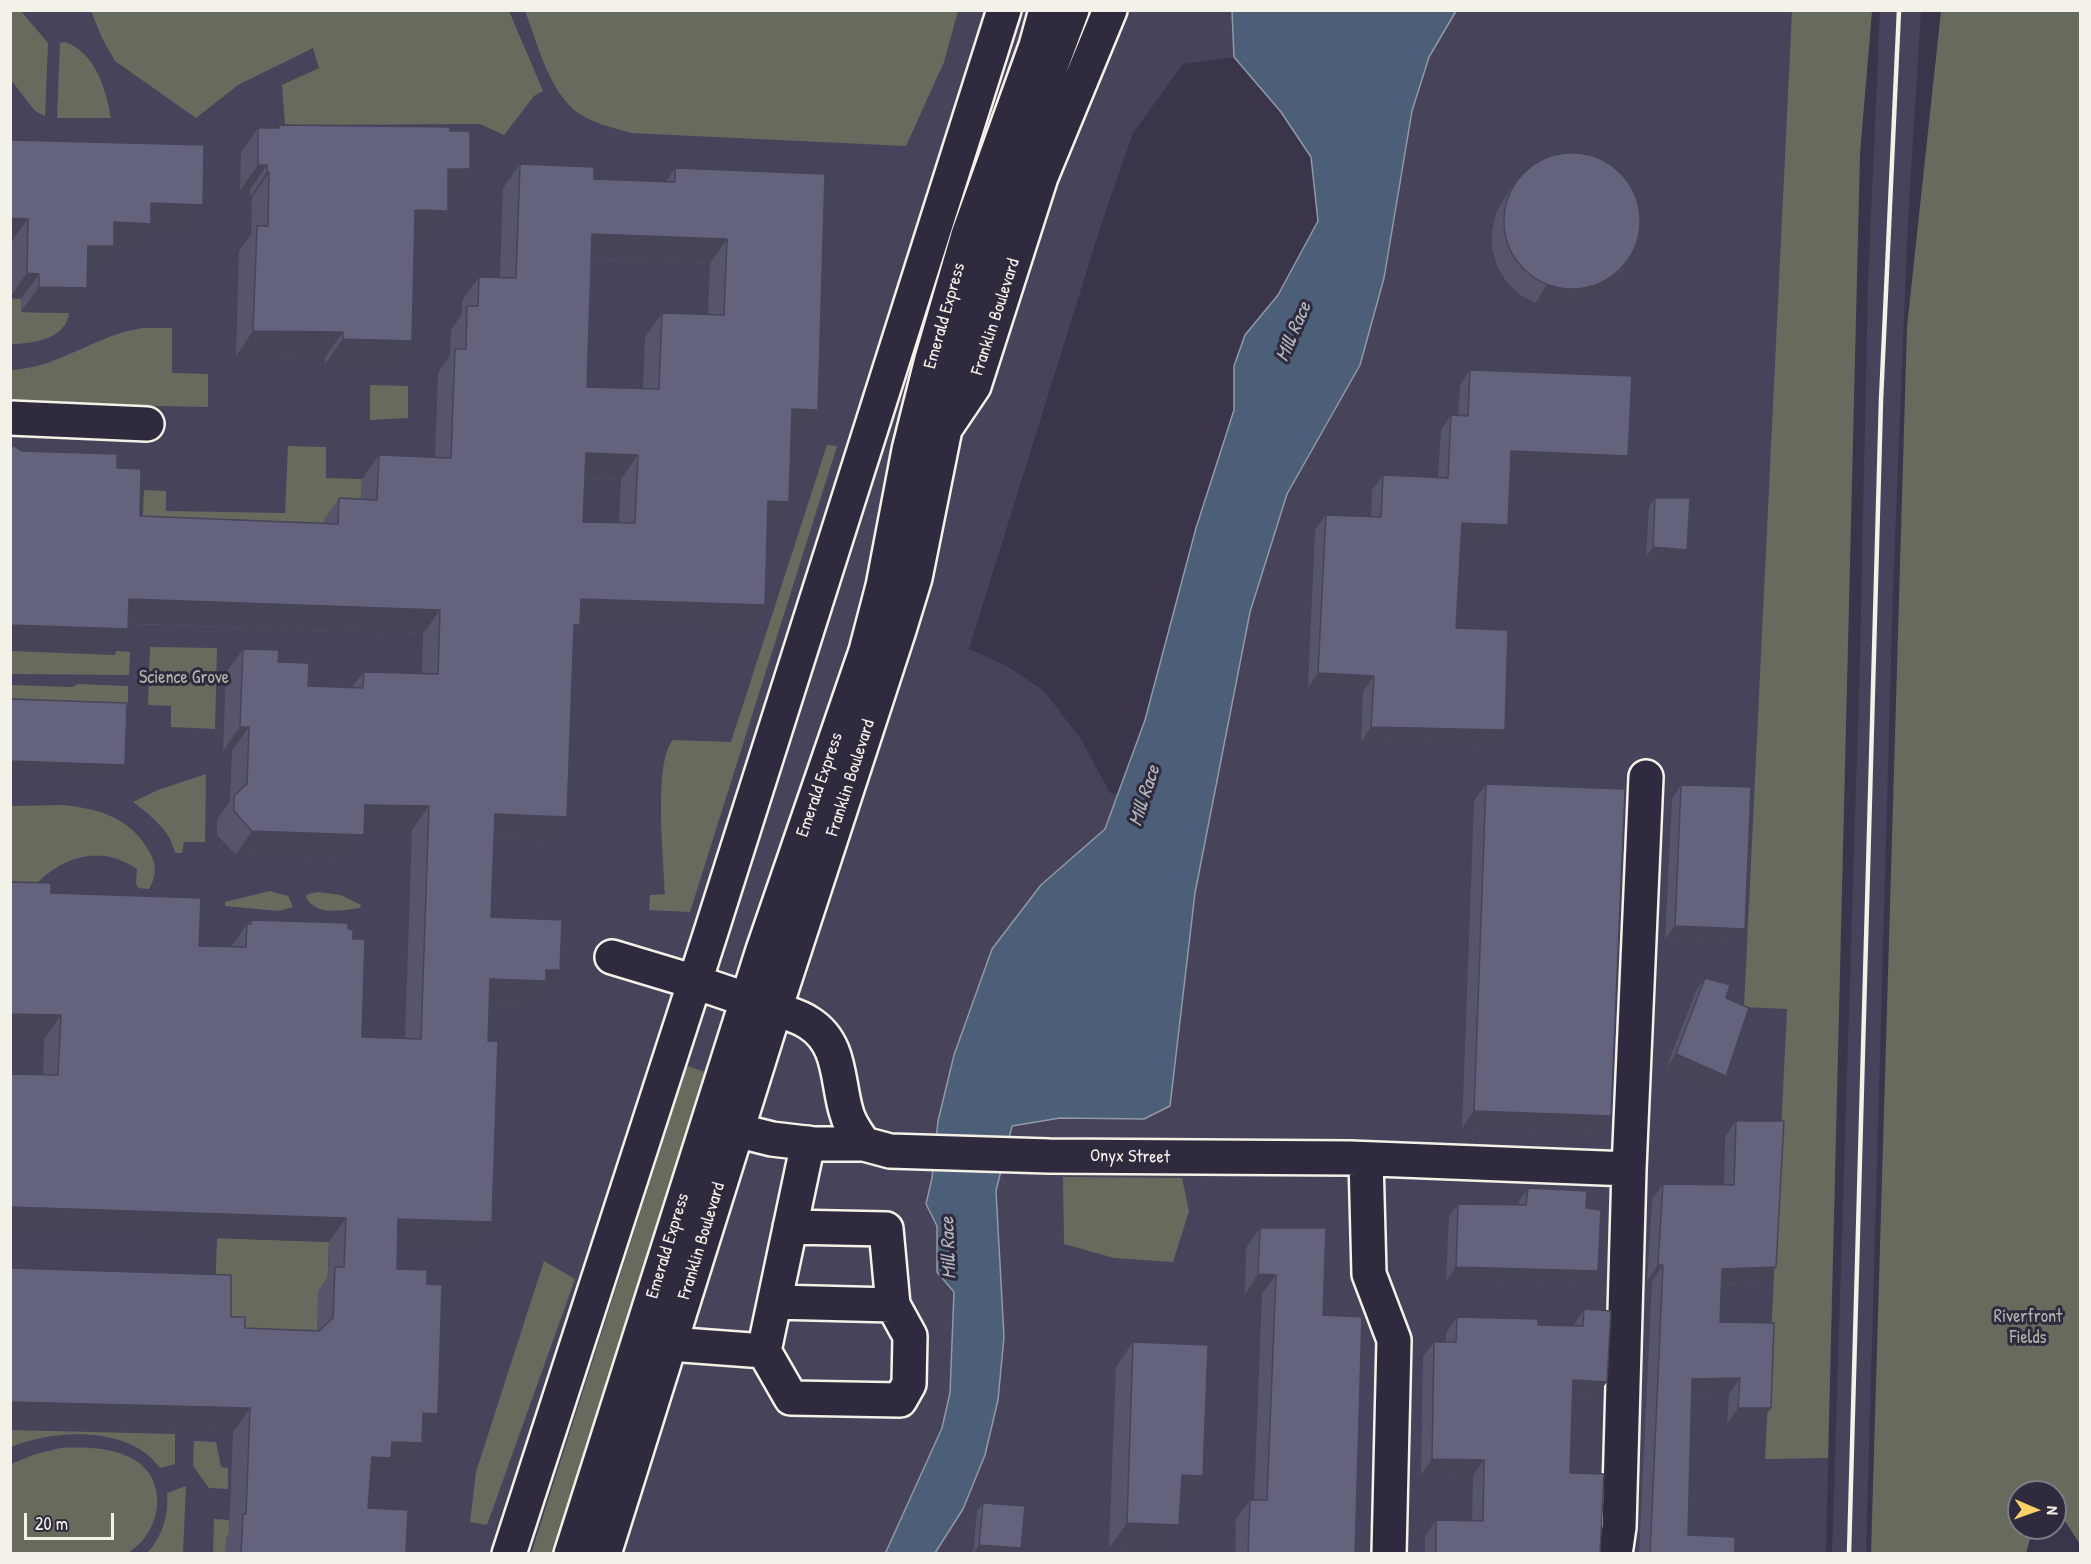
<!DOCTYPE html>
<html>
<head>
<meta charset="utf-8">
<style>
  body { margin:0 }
  #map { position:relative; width:2091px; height:1564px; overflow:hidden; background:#3a354a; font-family:"Patrick Hand",sans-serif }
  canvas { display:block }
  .frame { position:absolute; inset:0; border:12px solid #f4f1e8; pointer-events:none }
  .north { position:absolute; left:2007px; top:1480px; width:60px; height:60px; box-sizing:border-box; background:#2f2a3d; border:2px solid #7e7a81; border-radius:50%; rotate:92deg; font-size:16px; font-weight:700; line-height:24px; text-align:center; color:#f4f1e8 }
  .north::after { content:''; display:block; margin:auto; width:21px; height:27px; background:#ffd166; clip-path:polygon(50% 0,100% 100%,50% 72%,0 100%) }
  .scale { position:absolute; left:24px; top:1513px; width:90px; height:27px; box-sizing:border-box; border:3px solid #f4f1e8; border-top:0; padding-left:8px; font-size:18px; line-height:21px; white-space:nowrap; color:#f4f1e8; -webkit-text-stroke:4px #2f2a3d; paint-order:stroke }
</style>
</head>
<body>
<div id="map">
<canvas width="2091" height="1564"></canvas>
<div class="frame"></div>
<div class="north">N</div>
<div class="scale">20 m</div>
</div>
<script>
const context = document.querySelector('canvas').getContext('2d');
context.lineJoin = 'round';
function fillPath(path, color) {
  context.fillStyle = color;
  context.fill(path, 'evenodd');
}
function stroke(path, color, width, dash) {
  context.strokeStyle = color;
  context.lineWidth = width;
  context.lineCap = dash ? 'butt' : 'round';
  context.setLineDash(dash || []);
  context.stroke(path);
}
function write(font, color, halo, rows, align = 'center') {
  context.font = font + ' "Patrick Hand",sans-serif';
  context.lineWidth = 6;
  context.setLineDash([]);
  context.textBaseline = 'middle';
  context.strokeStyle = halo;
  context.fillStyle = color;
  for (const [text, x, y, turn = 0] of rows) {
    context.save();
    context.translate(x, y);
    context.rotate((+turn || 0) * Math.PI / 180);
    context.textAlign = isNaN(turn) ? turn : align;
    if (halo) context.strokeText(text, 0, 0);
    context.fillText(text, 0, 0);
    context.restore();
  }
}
fillPath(new Path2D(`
  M1880 10 1921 11 1908 219 1893 589 1866 1553 1832 1554 1860 658 1868 284Z
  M11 11H1232L1234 57 1183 64 1133 133 1101 225 969 649 1005 665 1043 690 1081 739 1110 793 1176 797 1382 11H1872L1860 153 1826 1553 11 1554Z`), '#47435a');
fillPath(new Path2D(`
  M11 10 21 11 48 43 45 116 35 111 11 80Z
  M91 11H509L543 91 534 96 504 135 480 124 285 125 282 85 319 68 313 48 238 85 196 118 115 61 102 38Z
  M525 11H958L944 62 906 146 631 133C614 128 592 123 578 113 548 90 538 44 525 11Z
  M1792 11H1872L1860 153 1828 1458 1765 1459 1787 1009 1744 1007Z
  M1941 11H2080V1544L2055 1506V1492H2019V1528H2033L2026 1553H1871L1907 327Z
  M65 42C96 53 106 90 111 118H57L60 43Z
  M11 298 21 299 22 312 69 313C66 339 33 344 11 344Z
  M143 328H172V373L208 374V407L11 403V370C59 368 97 334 143 328Z
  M370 385 408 386V418L370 420Z
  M827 445 837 446 690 912 649 910 650 895 665 894C664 862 653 762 673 740L731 742Z
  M288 446 326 447V478L362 479 360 524 321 548 141 559 144 490 166 491V511L285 513Z
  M150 647 217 648 215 729 171 727V706L148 705Z
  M11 651 115 655 116 651 130 652 129 675 11 674Z
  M78 684 128 686V706L11 703V685L73 687Z
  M206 774 205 842H184L182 853H175C171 831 150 815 133 802L158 790Z
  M63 805C101 809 131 818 150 853 157 865 156 877 149 889L138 888 136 883 137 869C102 845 65 855 36 884L11 883V806Z
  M270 891 288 896 293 907 279 911 225 906V902Z
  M318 892 341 895 361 905 360 908C342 910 316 917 306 897L308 894Z
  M687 1066 711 1074 561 1553 531 1554Z
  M1063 1177 1182 1178 1189 1211 1173 1262 1114 1258 1064 1244Z
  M217 1238 329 1242 327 1291 316 1342 251 1353 215 1299Z
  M544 1261 575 1279 487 1525 470 1522 476 1472Z
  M11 1430 175 1434V1464L160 1468C130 1425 54 1429 11 1447Z
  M194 1441 216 1442 221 1467 228 1468V1489L209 1488 193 1466Z
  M60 1448C83 1447 107 1447 129 1457 171 1476 163 1534 126 1554L11 1553V1464L33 1455Z
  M186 1486 183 1553H147C162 1538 169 1514 167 1493Z
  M214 1519 229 1520V1530H245L225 1553 213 1554Z`), '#676b5e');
const water = new Path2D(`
  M1232 11H1456L1429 57 1412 111 1384 278 1360 365 1287 494 1250 612 1195 893 1170 1106 1144 1119 1060 1118 1012 1126 996 1191 1004 1337 998 1400 985 1455 963 1509 935 1553 885 1554 942 1428 950 1393 954 1292 937 1272V1226L926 1204 932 1178 938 1121 954 1055 992 949 1041 885 1105 829 1145 720 1196 528 1234 410V366L1245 335 1278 295 1318 221 1311 157 1281 112 1234 57Z`);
fillPath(water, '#4d5f78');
stroke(water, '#9099a5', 1.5);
const minor = new Path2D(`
  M10 418 147 424
  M612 957 695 982
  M775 1009C786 1013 799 1016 809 1023 841 1043 837 1080 846 1111 849 1124 857 1134 864 1144
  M736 1130 772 1139 814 1144H864L890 1151 1049 1156 1350 1158 1629 1169
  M1366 1159 1369 1274 1394 1340 1389 1554
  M775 1302 893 1305
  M670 1344 764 1351 808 1143
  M764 1351 791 1398 900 1400 909 1384 910 1336 893 1305 886 1229 790 1227
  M571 1554 763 950 866 651 883 586 909 450 932 359 968 235 1036 46 1046 10
  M1615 1554 1619 1527 1629 1169 1646 777`);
const major = new Path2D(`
  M945 427 949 370 996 214 1072 10
  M695 982 775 1009
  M509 1554 710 935 1004 10
  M604 1554 775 1009 899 630 915 578 945 429 974 386 1041 177 1110 10`);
stroke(minor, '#f4f1e8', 38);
stroke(major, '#f4f1e8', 38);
stroke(minor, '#2f2a3d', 33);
stroke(major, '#2f2a3d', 33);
stroke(new Path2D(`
  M1849 1554 1881 400 1899 10`), '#f4f1e8', 4.5);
fillPath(new Path2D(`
  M279 125 450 131 470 169 453 194H448V211L430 236 414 235 412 341 394 365 325 364V357L236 356 239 251 251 234 252 197H250V190H240L241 152 258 128H277Z
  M10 140 185 230 147 229 133 248H113L97 271H87L69 313 21 312V299L10 298Z
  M520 164 594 179 666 182 675 168 825 174 801 434H792L772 526H767L748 629 580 623V625L573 634 550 841 494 839 491 917 560 970 543 994H537L529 1005 489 1004 488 1041 492 1222 475 1246 398 1244 397 1269 427 1284 438 1414 422 1436V1443L405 1467 385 1466 374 1482H370L368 1508 406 1554H225L226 1538 229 1533 233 1432 10 1427V1268L231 1317 245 1328 317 1331 318 1291 328 1276 329 1242 43 1075 44 1039 10 1038V882L51 893 199 946 231 947 247 924H248L251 920 348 929 353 939 362 1037 405 1038 412 830 364 829 347 859 236 855 217 835V820L230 801 232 751H223L226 673 243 649 278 662 308 686 352 687 364 672 422 674 423 634 128 624V629L111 653 10 650V447L22 451 117 468 140 516 322 523 339 498 361 499 362 479 379 455 435 457 438 373 450 356 451 330 462 314V301L479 277H500L503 188ZM592 259 710 263 708 315 662 313 645 337 643 388 587 387ZM585 478 621 479 619 523 583 522Z
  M1517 180 1627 263 1615 280 1603 293 1587 302 1570 307H1552L1535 303 1519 294 1506 281 1497 266 1492 248V231L1496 213 1505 197Z
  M1470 370 1617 471 1510 466 1508 525 1497 541 1461 539 1456 628 1494 745 1361 742 1363 691 1308 688 1315 530 1326 515 1371 517 1372 490 1383 475 1438 478 1441 430 1451 415H1458L1460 385Z
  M1655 498 1681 559 1646 556 1649 507Z
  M1486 784 1611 1116 1599 1133 1462 1128 1474 801Z
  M1681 785 1735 942 1665 939 1672 799Z
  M1705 978 1726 998 1716 1089 1666 1068 1696 991Z
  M1736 1121 1776 1267 1765 1283 1722 1285 1720 1322 1771 1408 1760 1424H1727L1729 1394 1691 1395 1688 1535 1735 1554H1639L1652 1281H1647L1652 1200 1663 1184 1724 1185 1725 1137Z
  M1528 1188 1586 1208 1589 1284 1446 1280 1449 1217 1458 1204 1518 1205 1519 1201Z
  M1260 1228 1323 1315 1355 1554H1235L1236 1519 1250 1500H1254L1262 1294H1245L1246 1248Z
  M1584 1309 1595 1398 1572 1397 1570 1473 1600 1554H1425V1536L1436 1520 1472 1521 1473 1476 1421 1475 1423 1357 1434 1342H1446V1333L1457 1317 1538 1325 1573 1326Z
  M1133 1342 1186 1501H1181L1179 1525 1162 1550 1109 1548 1116 1367Z
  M983 1503 1021 1548 1018 1554H973L977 1511Z`), '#56556c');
fillPath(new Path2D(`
  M258 165H267L250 190H240Z
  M448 169H470L453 194H431Z
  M267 172 269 173 252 197H250Z
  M151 203 203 205 185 230 147 229 133 248H113L97 271 70 270 88 246 114 222Z
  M415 210 448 211 430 236 398 235Z
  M10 218 28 219 10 244Z
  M592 234 727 239 710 263 576 258Z
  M1627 262 1615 280 1603 293 1587 302 1570 307H1552L1535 303 1547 285Z
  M27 273 39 274 21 299 10 298V297Z
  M39 287 87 288 69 313 21 312Z
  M253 331 343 332 325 357 236 356Z
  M343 339 412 341 394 365 325 364Z
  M792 409 818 410 801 434 776 433Z
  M1511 451 1628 456 1617 471 1500 466Z
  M586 453 638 455 621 479 569 477Z
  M768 501 789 502 772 526 751 525Z
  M1462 523 1508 525 1497 541 1451 539Z
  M1653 547 1687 550 1681 559 1646 556Z
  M129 599 440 610 423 634 112 623Z
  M581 599 765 605 748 629 564 623Z
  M10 625 128 629 111 653 10 650Z
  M574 625H580L563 649Z
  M1318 673 1374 676 1363 691 1308 688Z
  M240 727H249L232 751H223Z
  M1371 727 1505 730 1494 745 1361 742Z
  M10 761 125 765 119 774 10 770Z
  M365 805 429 806 412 830 348 829Z
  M495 814 567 817 550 841 478 838Z
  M252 831 364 835 347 859 236 855Z
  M1675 926 1745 929 1735 942 1665 939Z
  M546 970H560L543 994H537L529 1005 473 1003 490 979Z
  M10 1014 61 1015 44 1039 10 1038Z
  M1676 1054 1726 1076 1716 1089 1666 1068Z
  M1474 1111 1611 1116 1599 1133 1462 1128Z
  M10 1207 346 1218 329 1242 10 1231Z
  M398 1219 492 1222 475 1246 382 1244Z
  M1658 1265H1663L1652 1281H1647Z
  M1456 1267 1598 1271 1589 1284 1446 1280Z
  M1776 1267 1765 1283 1711 1285 1722 1269Z
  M1258 1274 1276 1275 1262 1294H1245Z
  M1740 1378 1729 1394 1681 1395 1692 1379Z
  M1573 1380 1607 1382 1595 1398 1561 1396Z
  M10 1402 250 1408 233 1432 10 1427Z
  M1738 1408H1771L1760 1424H1727Z
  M423 1413 438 1414 421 1438Z
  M392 1442 422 1443 405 1467 385 1466 374 1482 355 1481 372 1457Z
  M1432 1459 1484 1460 1473 1476 1421 1475Z
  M1182 1475 1203 1476 1186 1501 1165 1500Z
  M1127 1523 1179 1525 1162 1550 1109 1548Z
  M979 1545 1021 1548 1018 1554H973Z`), '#464558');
const building = new Path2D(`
  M279 125 450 127V131H470V169H448V211L415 210 412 341 343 339V332L253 331 257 226H268L269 173 267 172V165H258V128H279Z
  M10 140 204 145 203 205 151 203V224L114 222V246H88L87 288 39 287V274L27 273 28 219 10 218Z
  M1504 221a68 68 0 1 1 136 0a68 68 0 1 1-136 0Z
  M520 164 594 167V179L675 182V168L825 174 818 410 792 409 789 502 768 501 765 605 581 599 580 625H574L567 817 495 814 491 917 562 920 560 970H546V981L490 979 488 1041H498L492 1222 398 1219 397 1269 427 1270V1284L442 1285 438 1414 423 1413 422 1443 392 1442 391 1458 372 1457 368 1508 408 1510 406 1554H241L243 1514H246L250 1408 10 1402V1268L231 1275V1317H245V1328L319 1331 333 1318 335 1267H344L346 1218 10 1207V1074L58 1075 61 1015 10 1014V882L51 883V893L201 898 199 946 246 947 247 924H251V920L348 923V929L353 930V939H365L362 1037 421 1039 429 806 365 805 364 835 252 831 234 811V796L247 784 249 727H240L243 649 279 650 278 662 309 663 308 686 363 688 364 672 438 674 440 610 129 599 128 629 10 625V447L14 446 22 451 117 454V468L141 469 140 516 338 524 339 498 377 500 379 455 451 458 455 349H466L467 306H478L479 277 516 278ZM592 234 727 239 724 315 662 313 659 389 587 387ZM586 453 638 455 635 523 583 522Z
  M1470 370 1632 376 1628 456 1511 451 1508 525 1462 523 1456 628 1508 630 1505 730 1371 727 1374 676 1318 673 1326 515 1381 517 1383 475 1448 478 1451 415 1468 416Z
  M1655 498H1690L1687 550 1653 547Z
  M10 699 127 703 125 765 10 761Z
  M1486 784 1625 789 1611 1116 1474 1111Z
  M1681 785 1751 787 1745 929 1675 926Z
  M1705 978 1730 985 1726 998 1749 1008 1726 1076 1676 1054Z
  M1736 1121H1784L1776 1267 1722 1269 1720 1322 1774 1323 1771 1408H1738L1740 1378 1692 1379 1688 1535 1735 1537V1554H1650L1663 1265H1658L1663 1184 1734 1185Z
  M1528 1188 1587 1191 1586 1208 1601 1210 1598 1271 1456 1267 1458 1204 1526 1205Z
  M1260 1228H1326L1323 1315 1362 1317 1355 1554H1248L1250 1500H1267L1276 1275 1258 1274Z
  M1584 1309 1611 1311 1607 1382 1573 1380 1570 1473 1604 1474 1600 1554H1436V1520L1483 1521 1484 1460 1432 1459 1434 1342H1456L1457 1317 1538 1319V1325L1583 1326Z
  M1133 1342 1208 1345 1203 1476 1182 1475 1179 1525 1127 1523Z
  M983 1503 1025 1506 1021 1548 979 1545Z`);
fillPath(building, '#64637e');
stroke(building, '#464558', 1.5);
write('18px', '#f4f1e8', '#2f2a3d', [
  ["Emerald Express",945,316,-74],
  ["Franklin Boulevard",996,317,-72],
  ["Franklin Boulevard",851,778,-72],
  ["Emerald Express",820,785,-71],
  ["Onyx Street",1130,1157,1],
  ["Franklin Boulevard",702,1241,-73],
  ["Emerald Express",668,1246,-73]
]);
write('18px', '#b5b5aa', '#2f2a3d', [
  ["Science Grove",184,678],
  ["Riverfront",2028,1317],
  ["Fields",2028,1338]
]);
write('italic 20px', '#b1b7bb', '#2f2a3d', [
  ["Mill Race",1294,332,-67],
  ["Mill Race",1145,796,-72],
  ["Mill Race",949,1248,-92]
]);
</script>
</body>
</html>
